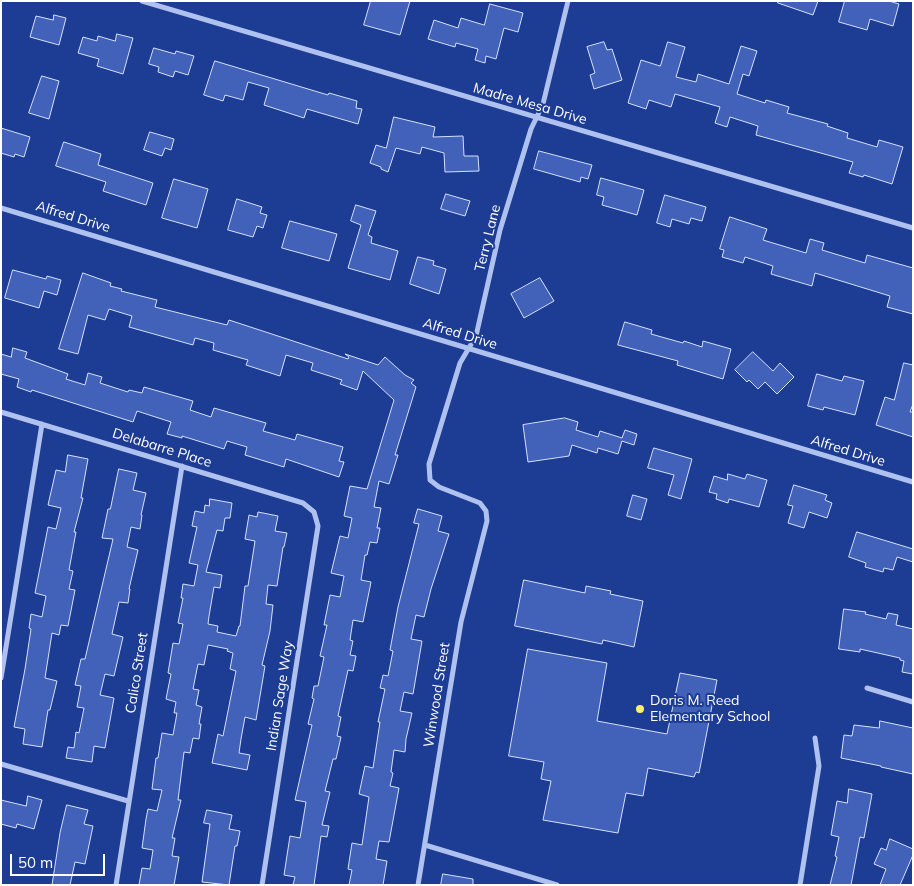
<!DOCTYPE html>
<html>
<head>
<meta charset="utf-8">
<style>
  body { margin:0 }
  #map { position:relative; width:914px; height:886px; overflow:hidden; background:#1d3c94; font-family:Mulish,sans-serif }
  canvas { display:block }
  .frame { position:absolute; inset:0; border:2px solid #fff; pointer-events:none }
  .scale { position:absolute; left:10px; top:854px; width:95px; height:22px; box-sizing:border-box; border:2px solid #fff; border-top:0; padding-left:6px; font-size:15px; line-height:18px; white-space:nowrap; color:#fff; -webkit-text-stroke:4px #1d3c94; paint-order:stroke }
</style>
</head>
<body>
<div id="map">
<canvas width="914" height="886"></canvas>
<div class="frame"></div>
<div class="scale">50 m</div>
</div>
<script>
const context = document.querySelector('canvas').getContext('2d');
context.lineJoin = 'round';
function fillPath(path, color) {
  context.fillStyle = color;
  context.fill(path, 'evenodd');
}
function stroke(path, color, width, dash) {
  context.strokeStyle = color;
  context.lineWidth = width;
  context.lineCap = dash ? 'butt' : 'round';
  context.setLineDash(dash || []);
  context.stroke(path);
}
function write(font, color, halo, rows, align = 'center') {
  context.font = font + ' Mulish,sans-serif';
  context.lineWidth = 4;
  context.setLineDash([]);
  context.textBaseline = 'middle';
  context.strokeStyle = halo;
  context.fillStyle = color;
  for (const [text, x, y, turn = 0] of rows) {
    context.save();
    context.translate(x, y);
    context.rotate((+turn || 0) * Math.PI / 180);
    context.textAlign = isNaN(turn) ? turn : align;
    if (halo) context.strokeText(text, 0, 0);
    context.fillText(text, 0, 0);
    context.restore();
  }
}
const building = new Path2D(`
  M371 1H410L400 35 364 25Z
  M778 1H818L813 15 778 3Z
  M845 1H889L899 4 893 26 870 19 867 30 839 22Z
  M490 4 523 13 518 32 504 28 496 59 486 56 485 63 475 60 478 49 456 43 455 47 428 39 434 20 458 28 461 18 484 25Z
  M54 15 66 18 59 45 30 37 36 16 53 20Z
  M117 34 133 38 123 74 97 66 99 59 78 53 83 37 97 41 98 36 115 41Z
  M604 42 607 50 612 49 622 80 594 89 590 75 595 73 587 47Z
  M668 42 685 47 676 77 696 82 698 74 729 84 741 46 757 51 749 76 743 74 737 94 765 103 766 100 789 107 787 113 828 124 827 126 848 133 847 138 877 147 879 140 903 147 892 184 864 175 863 177 849 173 853 162 756 135 758 126 730 117 727 127 715 123 720 107 675 94 671 107 649 100 646 109 628 103 641 60 660 66Z
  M154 48 175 54 176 51 194 56 188 75 175 71 173 77 158 72 159 67 149 64Z
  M215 61 328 95 329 93 357 101 356 108 362 109 358 124 307 109 304 118 264 105 269 88 248 82 243 100 225 95 223 101 204 95Z
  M42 76 59 81 49 119 29 113Z
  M394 117 435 127 433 137 463 136 464 156H478L479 171 445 172 444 153 422 147 420 154 396 148 388 172 381 169V167L370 163 376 145 386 148Z
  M1 128 30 137 24 157 15 154 14 157 1 153Z
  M150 132 174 139 171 150 165 148 162 156 144 150Z
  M64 142 101 154 98 165 153 183 146 205 103 191 106 182 56 166Z
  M539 151 592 165 588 179 581 177 580 182 534 169Z
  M601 178 644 190 637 215 602 205 604 197 597 195Z
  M174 179 208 189 197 228 162 218Z
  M446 194 470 201 465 216 441 209Z
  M665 195 706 207 702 221 691 218 689 224 672 219 670 227 657 223Z
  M237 199 262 207 260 213 267 215 263 228 257 226 253 237 228 230Z
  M356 205 376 211 368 235 372 237 371 243 398 251 390 280 348 268 361 225 351 221Z
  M730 217 767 229 763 240 806 253 810 239 824 243 822 250 865 263 867 255 913 268V314L887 307 890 296 815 273 812 286 771 274 773 266 745 257 743 263 722 257 724 250 720 249Z
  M290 221 337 234 329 261 282 248Z
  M418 257 434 261 433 265 446 269 439 294 410 284Z
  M13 270 46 279 47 276 61 280 57 295 44 291 39 308 5 298Z
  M83 273 111 283 110 286 122 289 121 291 157 300 155 307 227 325 229 320 348 359 349 357 345 354 378 365 385 357 405 375 414 380 411 383 416 387 395 455H398L389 484 379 481 374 507 381 508 377 528H380L377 543 370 542 367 555H365L361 580 371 582 363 622 353 620 350 640 353 641 350 655 356 656 353 671 348 670 338 716 341 717 337 736 341 737 336 759H333L325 791 330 792 322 825 329 826 327 837 321 836 314 885H293L295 877 284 875 290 836 300 838 306 802 295 800 312 725 308 724 314 699 312 698 314 686H318L324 657 320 656 327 625H324L330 595 340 597 344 576 331 573 340 536 348 538 352 518 344 516 350 486 367 489 394 400 363 371 357 390 340 384 342 380 311 370 313 363 286 355 280 376 246 365 248 360 213 350 214 343 195 338 193 345 129 327 132 316 109 309 105 320 88 315 78 354 59 349Z
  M540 278 554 301 524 318 511 294Z
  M625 322 652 330 651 334 683 343 684 341 702 347 703 341 731 349 723 379 677 365 678 361 618 345Z
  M13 348 27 352 25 358 68 374 66 379 85 385 88 373 102 377 100 383 128 392 129 390 142 393 144 387 193 401 190 410 211 417 214 408 266 423 263 431 295 440 297 434 343 447 339 461 344 462 339 477 286 459 284 467 245 455 247 447 227 441 224 449 182 436V438L167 434 171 422 137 411 133 422 32 390 31 392 17 387 19 379 1 374V354L11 357Z
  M753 352 773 371 780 363 794 377 777 394 765 382 758 389 749 380 747 382 735 370Z
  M904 363 913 365V404L910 412H913V437L876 425 885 397 894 400Z
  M817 374 842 381 844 376 864 381 855 415 824 407 823 410 808 406Z
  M565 418 578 422 576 430 598 437 600 431 622 438 625 430 637 434 634 445 622 441 618 454 598 448 597 453 572 445 569 456 528 462 523 425Z
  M654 448 692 459 681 499 668 495 674 475 648 468Z
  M68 455 88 459 81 498H83L74 532H76L69 570 73 571 69 589 75 590 68 626 61 625 59 635 52 633 45 678 57 681 50 710H48L42 747 23 744 25 729 14 727 25 669 31 629 29 628 31 614 42 617 46 596 35 593 48 527 56 529 61 508 48 505 56 470 65 472Z
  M119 469 137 473 133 490 146 493 141 515H142L140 529 131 527 127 547 138 550 129 589H130L128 603 119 602 112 634 123 637 114 676 105 674 100 695 114 698 105 748 94 746 92 762 66 758 68 747 74 748 76 732 79 733 84 708 77 707 81 686 75 685 81 659H85L113 539 102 538 108 509H110Z
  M728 474 745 479 747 474 767 480 759 507 729 499 728 503 716 499 717 494 709 492 714 476 727 480Z
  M794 485 827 495 825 500 832 503 827 518 809 512 804 528 788 523 793 506 788 505Z
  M633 495 647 499 641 520 627 516Z
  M210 499 232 503 230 518H225L223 531 217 530 206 572 222 575 220 588 214 587 209 616 208 624 218 626 217 632 236 636 239 626H240L245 586H248L255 541 245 539 249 515 257 517 258 512 278 516 275 531 287 533 284 547H283L277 586 268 585 266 604 273 605 270 631 262 665 265 666 256 720 245 717 241 739 239 753 250 755 247 770 212 763 218 734 223 736 236 671 230 669 233 653 227 651 228 649 208 645 204 665 198 664 193 689 199 690 196 705 202 707 199 724H201L199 739 193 738 190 753 184 752 178 800H181L172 838H175L172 856 179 857 174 885H139L142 868 150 869 153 850 142 848 146 819 148 809 157 811 162 790 152 789 156 758H158L162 733 173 735 177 713H174L176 702 166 699 171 674 168 673 173 643 179 644 183 624 178 623 183 598H181L183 584 194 586 198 565 189 563 197 527 192 526 195 511 204 513 205 505 209 506Z
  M418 509 442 516 438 531 449 534 431 589 424 617 416 615 411 639 422 641 413 694 404 692 400 711 412 713 406 739 405 752 394 750 391 772 393 773 390 786 399 788 389 842 379 841 376 859 387 861 383 885H349L352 870 348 869 352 843 362 845 369 797 359 794 365 766 373 768 380 722H378L385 689 380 688 383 675 388 676 393 651 390 650 398 607 419 524 414 523Z
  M857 532 913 549V562L897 557 893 570 884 568 883 572 865 567 866 563 849 557Z
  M524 580 585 593 586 586 611 591 610 594 643 601 634 647 603 640 602 644 515 626Z
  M844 609 866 612 865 614 886 619 888 613 898 615 896 625 913 629V674L902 672 904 661 900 660V658L860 649V652L839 649Z
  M528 649 607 663 597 721 667 734 680 673 717 680 699 773 696 772 694 777 648 768 643 796 626 793 618 833 543 820 551 781 541 779 544 762 509 756Z
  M880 721 913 728V774L881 767V766L841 758 844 735 852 736 854 725 879 728Z
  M849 789 872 794 864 838 860 837 851 885H830L837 857 835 856 839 837 831 835 837 801 847 803Z
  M28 796 42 800 34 829 17 824 16 828 1 824V800L26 806Z
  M67 805 88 810 84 824 93 826 85 864 75 862 70 885H52L60 833Z
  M207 810 232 815 229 829 240 831 237 846H235L229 885 202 882 210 824 204 823Z
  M890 839 913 849V855L900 885H880L886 869 874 864 881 848 886 850Z
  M443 874 473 879V885H441Z`);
fillPath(building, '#4262b9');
stroke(building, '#d6e0fa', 1);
stroke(new Path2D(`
  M142 1 913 228
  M1 208 913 482
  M1 412 303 503 314 512 318 526 262 885
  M1 678 42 424
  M867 688 913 702
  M1 764 128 801
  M425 845 557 885
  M116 885 182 466
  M418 885 461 622 487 521 486 511 480 503 439 487 430 480 429 464 460 363 476 336 500 230 531 129 543 104 568 1
  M800 885 819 766 815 738`), '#afc1ee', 5);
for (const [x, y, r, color] of [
  [640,709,5,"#fdee6e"]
]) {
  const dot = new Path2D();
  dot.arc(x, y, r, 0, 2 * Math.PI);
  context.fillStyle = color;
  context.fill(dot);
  stroke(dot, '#1d3c94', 2);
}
write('14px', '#fff', '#1d3c94', [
  ["Madre Mesa Drive",530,104,16],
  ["Alfred Drive",73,217,17],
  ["Terry Lane",488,238,-76],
  ["Alfred Drive",460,334,17],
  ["Delabarre Place",162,448,17],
  ["Alfred Drive",848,451,17],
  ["Calico Street",137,673,-81],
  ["Winwood Street",437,695,-81],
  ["Indian Sage Way",280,696,-81]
]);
write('14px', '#fff', '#1d3c94', [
  ["Doris M. Reed",650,701],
  ["Elementary School",650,717]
], 'left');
</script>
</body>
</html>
